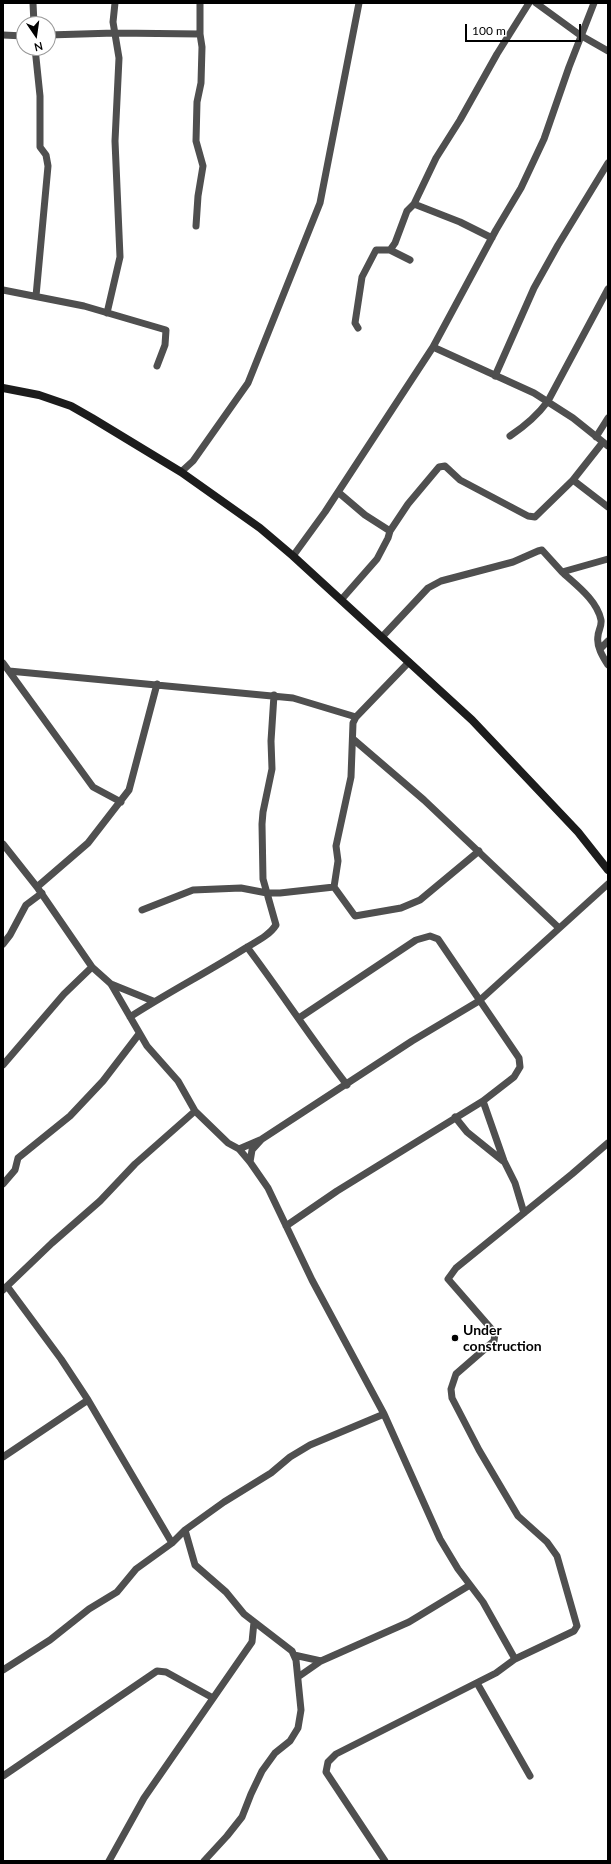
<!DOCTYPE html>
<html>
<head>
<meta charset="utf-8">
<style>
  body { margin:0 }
  #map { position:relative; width:611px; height:1864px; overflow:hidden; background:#fff; font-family:Lato,sans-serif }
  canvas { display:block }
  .frame { position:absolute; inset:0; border:4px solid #000; pointer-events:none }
  .north { position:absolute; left:16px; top:16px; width:40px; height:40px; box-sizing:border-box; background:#fff; border:1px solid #999; border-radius:50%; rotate:167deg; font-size:11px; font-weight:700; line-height:16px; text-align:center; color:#000 }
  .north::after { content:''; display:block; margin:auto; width:14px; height:18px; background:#000; clip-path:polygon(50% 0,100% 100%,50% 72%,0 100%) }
  .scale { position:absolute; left:465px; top:24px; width:116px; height:18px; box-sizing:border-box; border:2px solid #000; border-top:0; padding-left:5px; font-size:12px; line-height:14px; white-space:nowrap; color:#000; -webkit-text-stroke:3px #fff; paint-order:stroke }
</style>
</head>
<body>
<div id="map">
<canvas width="611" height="1864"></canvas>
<div class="frame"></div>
<div class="north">N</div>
<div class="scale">100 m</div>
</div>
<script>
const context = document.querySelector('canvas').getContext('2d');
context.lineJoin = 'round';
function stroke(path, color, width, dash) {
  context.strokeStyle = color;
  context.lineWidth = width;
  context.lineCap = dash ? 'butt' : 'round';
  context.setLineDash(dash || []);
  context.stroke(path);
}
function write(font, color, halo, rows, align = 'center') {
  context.font = font + ' Lato,sans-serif';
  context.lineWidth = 3;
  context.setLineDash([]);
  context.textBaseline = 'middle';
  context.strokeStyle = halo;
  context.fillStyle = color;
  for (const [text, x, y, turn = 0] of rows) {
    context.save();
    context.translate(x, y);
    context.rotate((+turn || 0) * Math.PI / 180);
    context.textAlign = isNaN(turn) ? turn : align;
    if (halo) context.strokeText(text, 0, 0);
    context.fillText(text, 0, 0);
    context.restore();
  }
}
stroke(new Path2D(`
  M33 3 34 24
  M200 3V34
  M536 3 580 35 608 51
  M3 35 24 36
  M48 35 115 33 200 34 202 47 201 83 197 102 196 141 203 166 198 196 196 226
  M35 48 40 96V147L46 155 48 166 36 296
  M414 204 460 222 492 238
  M390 250 395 243 407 211 414 204 436 158 460 120 497 54 529 3
  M3 290 84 306 166 330 165 345 157 366
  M107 313 120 257 115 141 119 58 113 22 115 3
  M358 328 355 323 362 277 376 250H390L410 260
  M433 347 534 393 573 418 608 446
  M495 376 534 288 558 245 608 163
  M510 436C525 426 537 416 548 401L608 289
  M596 437 608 418
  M181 472 193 461 248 383 320 203 359 3
  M573 480 608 507
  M338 492 365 515 390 531
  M293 556 325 512 433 347 496 230 521 188 544 139 569 67 594 3
  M562 572C576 585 597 600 601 620 602 626 598 631 598 636 596 646 603 657 608 665
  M341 600 377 559 388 538 390 531 408 504 439 467 445 466 460 480 528 516 535 517 573 480 603 442
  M382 637 428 588 441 581 513 562 538 551 542 550 562 572 608 559
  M600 649 608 641
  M3 663 93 787 121 802
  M9 671 293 698 356 717
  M353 739 424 800 559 928
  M3 844 37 887 92 967 111 984 147 1046 178 1081 195 1111 228 1143 239 1149 250 1162 268 1188 312 1280 384 1414 440 1539 458 1569 483 1602 515 1659
  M37 887 88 843 129 790 157 684
  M334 887 355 916 401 908 420 900 479 851
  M142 910 193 890 241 888 267 893H280L334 887 338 861 336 846 351 777 353 723 356 717 409 662
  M3 944 10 935 26 905 42 893
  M247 947C281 992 312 1040 347 1085
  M111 984 153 1001
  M130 1017C167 993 206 973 244 949 255 942 269 936 276 925L263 879 262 824 263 812 272 769 271 741 274 695
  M3 1065 64 994 92 967
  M483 1101 504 1161 515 1183 524 1213
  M455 1117 467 1132 503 1161
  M239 1149 260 1140
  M250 1162 252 1150 262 1139 412 1041 479 1001 608 884
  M3 1184 15 1170 18 1158 70 1116 103 1081 139 1034
  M286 1226 337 1191 483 1101 514 1077 520 1067 519 1058 438 939 430 936 416 940 299 1018
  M7 1286 61 1359 88 1400 172 1543
  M3 1290 52 1243 100 1201 135 1164 195 1111
  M3 1457 88 1400
  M185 1530 195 1565 226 1592 244 1614 292 1651 296 1660 301 1710 298 1728 290 1741 275 1753 262 1771 251 1794 242 1817 227 1836 204 1861
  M294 1655 321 1661
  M3 1670 50 1640 89 1609 117 1592 136 1569 172 1543 185 1530 224 1502 271 1473 290 1457 310 1445 384 1414
  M298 1677 321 1661 409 1622 470 1585
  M477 1683 530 1776
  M3 1776 157 1671 166 1672 213 1698
  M109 1861 144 1798 252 1642 254 1622
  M385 1861 326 1772 328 1762 336 1754 496 1673 515 1659 574 1631 577 1626 557 1556 547 1542 518 1516 479 1450 452 1398 451 1389 456 1374 494 1341 495 1333 448 1279 456 1268 572 1174 608 1143`), '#4f4f4f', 7);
stroke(new Path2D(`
  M3 388 39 395 71 406 92 418 181 472 260 528 293 556 472 720 578 832 608 870`), '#1c1c1c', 8);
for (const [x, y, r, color] of [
  [455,1338,4,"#000"]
]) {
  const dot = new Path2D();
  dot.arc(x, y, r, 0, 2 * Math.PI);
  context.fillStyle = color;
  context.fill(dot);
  stroke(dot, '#fff', 1.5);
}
write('bold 14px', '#000', '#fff', [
  ["Under",463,1330],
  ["construction",463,1346]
], 'left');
</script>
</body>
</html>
